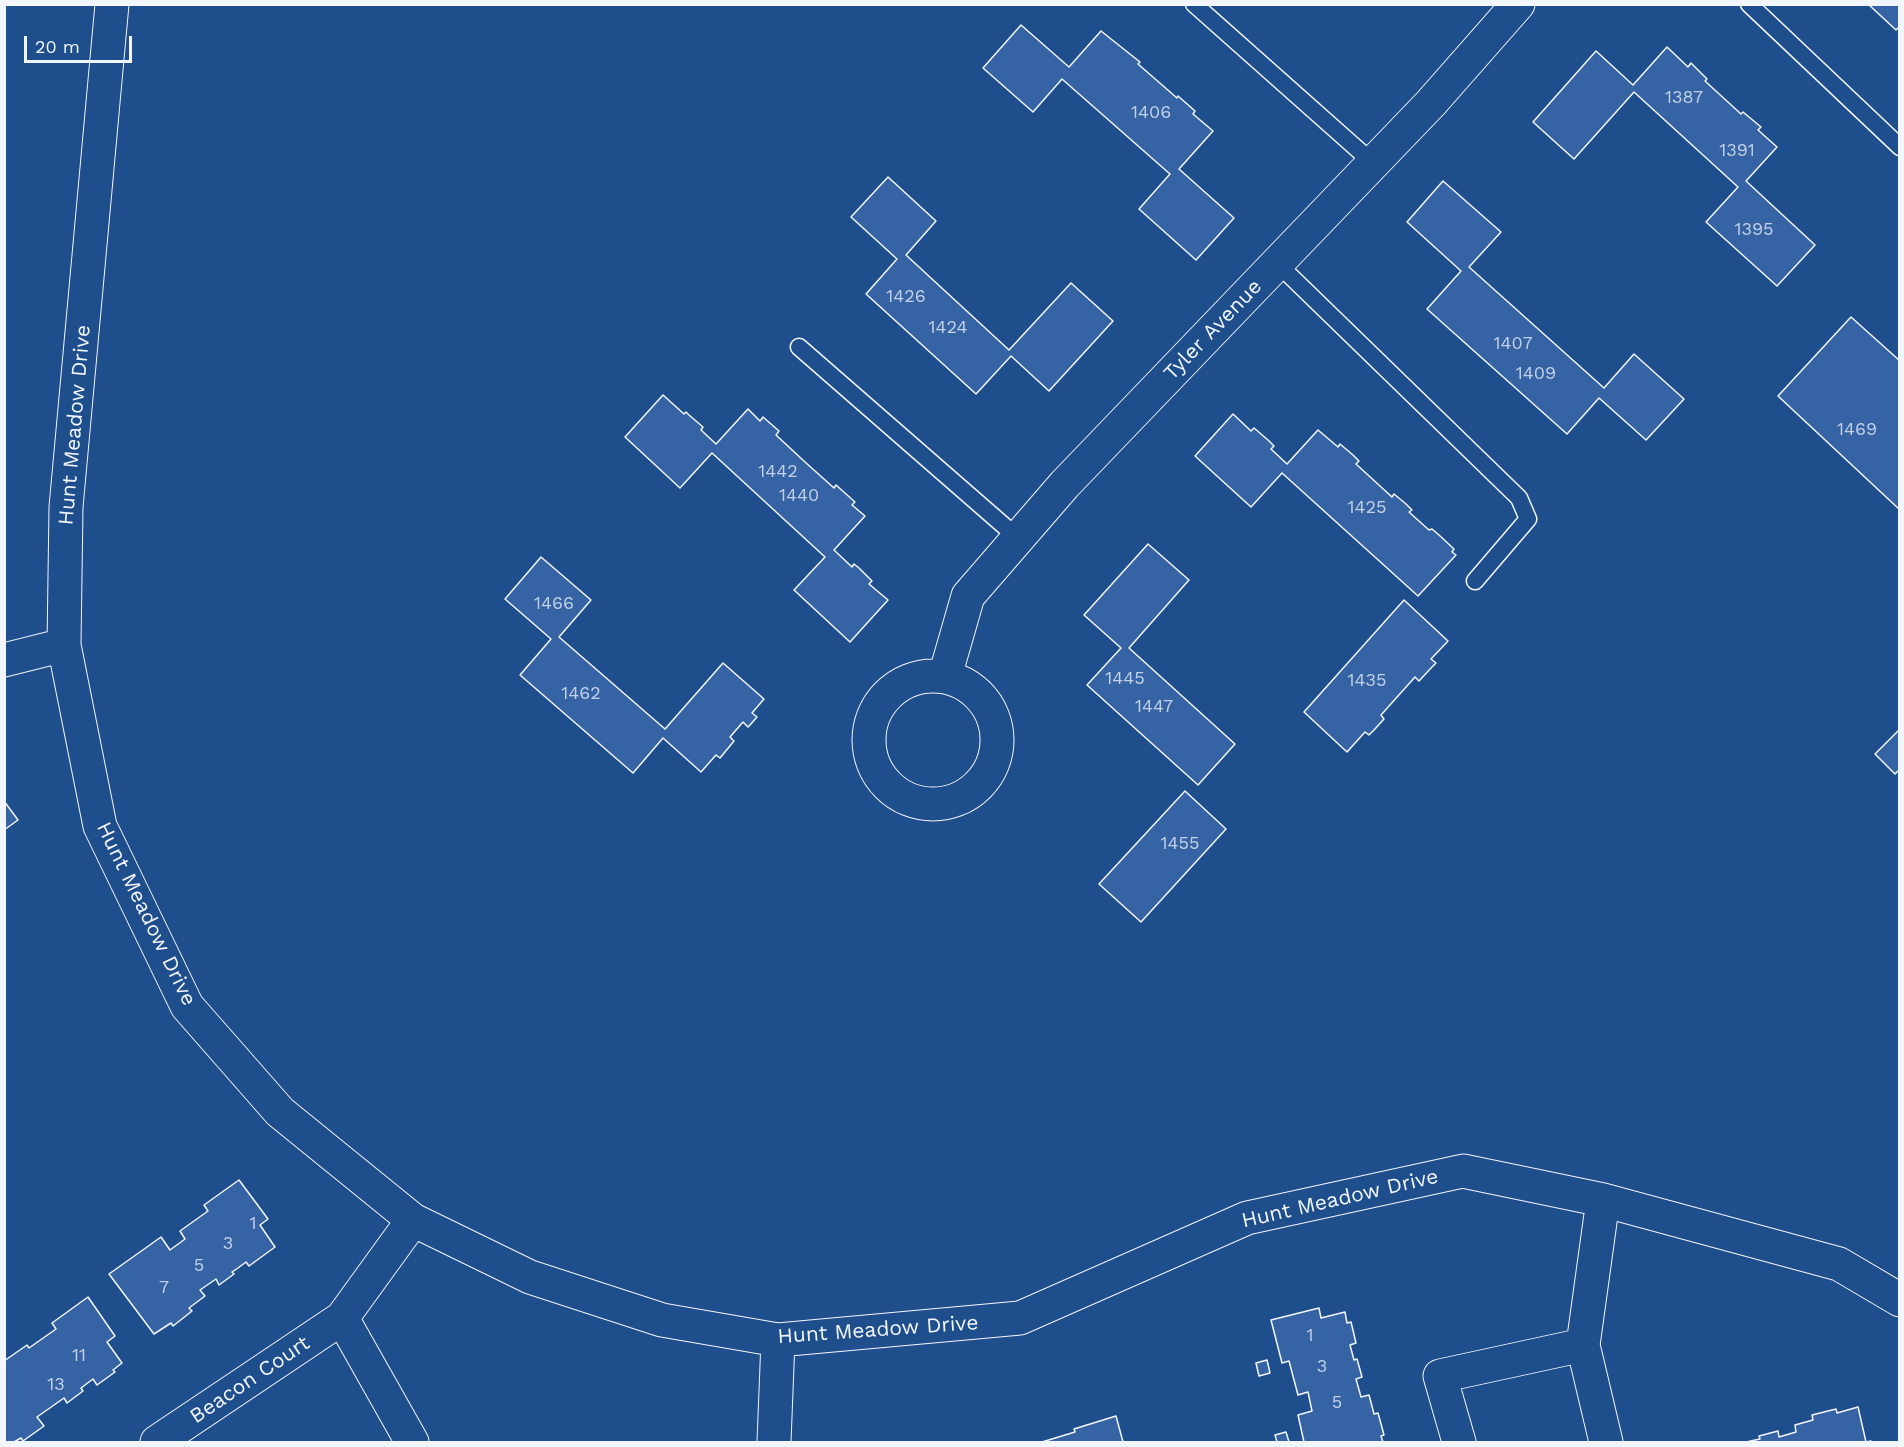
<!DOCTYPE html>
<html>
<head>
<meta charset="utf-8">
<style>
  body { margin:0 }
  #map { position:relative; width:1904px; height:1447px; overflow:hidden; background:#1f4e8c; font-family:"Work Sans",sans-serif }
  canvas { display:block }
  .frame { position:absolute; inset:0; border:6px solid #f2f6ff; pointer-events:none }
  .scale { position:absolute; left:24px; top:36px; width:108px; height:27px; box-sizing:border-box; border:3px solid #f2f6ff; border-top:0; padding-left:8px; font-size:18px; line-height:21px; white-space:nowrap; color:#f2f6ff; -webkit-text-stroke:4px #1f4e8c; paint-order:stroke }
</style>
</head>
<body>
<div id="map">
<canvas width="1904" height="1447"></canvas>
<div class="frame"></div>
<div class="scale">20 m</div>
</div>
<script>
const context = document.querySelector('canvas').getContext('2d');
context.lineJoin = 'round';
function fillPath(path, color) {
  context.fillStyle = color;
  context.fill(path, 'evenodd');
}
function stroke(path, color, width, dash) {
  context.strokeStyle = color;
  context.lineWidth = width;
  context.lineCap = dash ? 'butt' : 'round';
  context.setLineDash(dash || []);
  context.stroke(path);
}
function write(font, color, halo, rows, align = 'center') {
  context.font = font + ' "Work Sans",sans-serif';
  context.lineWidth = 4.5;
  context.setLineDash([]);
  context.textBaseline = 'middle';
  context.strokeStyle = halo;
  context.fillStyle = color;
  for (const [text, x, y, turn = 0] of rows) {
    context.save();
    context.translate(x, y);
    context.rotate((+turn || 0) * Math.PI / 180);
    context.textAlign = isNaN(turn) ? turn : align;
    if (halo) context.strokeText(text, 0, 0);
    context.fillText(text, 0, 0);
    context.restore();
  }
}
const building = new Path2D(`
  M1868 4H1900V26L1896 30Z
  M1021 25 1069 67 1101 31 1140 62 1138 64 1177 98 1178 96 1195 111 1193 114 1213 131 1179 169 1234 218 1196 260 1139 209 1170 174 1162 167 1062 79 1033 112 983 68Z
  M1667 47 1688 67 1691 63 1707 79 1705 81 1741 114 1743 112 1761 127 1758 130 1777 147 1746 181 1815 245 1777 286 1706 222 1738 187 1634 92 1574 159 1533 122 1596 51 1633 85Z
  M888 177 936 221 906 255 1009 350 1071 283 1113 321 1049 391 1011 356 976 394 866 294 897 259 851 217Z
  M1443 181 1501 232 1469 267 1604 388 1634 354 1684 399 1646 440 1599 398 1567 434 1427 309 1461 271 1407 222Z
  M1851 317 1900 361V510L1778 396Z
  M663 395 684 414 686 412 689 415 703 427 701 430 716 444 748 409 760 421 763 417 779 431 776 435 805 462 834 488 836 485 855 502 852 505 865 516 834 550 852 567 854 564 859 568 872 581 869 584 888 600 850 642 794 590 825 557 712 453 680 488 625 437Z
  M1233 414 1251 431 1254 428 1268 440 1274 446 1271 449 1287 464 1318 430 1338 447 1340 444 1353 455 1359 461 1356 464 1392 497 1394 494 1406 504 1412 510 1409 512 1429 530 1432 529 1439 535 1454 549 1452 552 1456 555 1418 596 1282 473 1251 507 1195 456Z
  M1148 544 1189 580 1129 648 1235 744 1198 785 1087 685 1121 648 1084 615Z
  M541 557 591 600 559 637 665 729 723 663 764 699 752 713 757 717 750 725 748 727 743 722 730 737 734 741 720 758 716 755 701 772 663 738 633 773 520 675 551 639 505 599Z
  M1404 600 1448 641 1431 659 1436 663 1432 667 1419 681 1415 677 1381 715 1384 719 1374 730 1369 735 1365 732 1347 752 1304 712Z
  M1900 729V769L1895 774 1875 754Z
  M1185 791 1226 829 1141 922 1099 884Z
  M4 801 18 820 4 830Z
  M239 1180 268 1219 260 1225 275 1247 249 1266 246 1262 238 1268 232 1272 234 1274 219 1285 216 1279 200 1290 205 1296 189 1308 192 1311 173 1326 171 1323 154 1334 109 1274 161 1237 170 1250 185 1239 180 1231 208 1211 204 1205Z
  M88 1297 115 1336 107 1342 122 1363 113 1370 115 1372 97 1385 93 1379 81 1388 83 1391 67 1403 64 1398 37 1417 44 1426 23 1441 21 1438 14 1442H4V1361L27 1345 29 1348 56 1329 52 1323Z
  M1319 1308 1321 1318 1345 1312 1347 1323 1351 1322 1356 1343 1350 1345 1354 1360 1357 1359 1362 1377 1356 1379 1361 1397 1369 1395 1374 1414 1378 1413 1384 1435 1381 1436 1383 1442H1304L1298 1415 1312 1411 1308 1392 1298 1395 1289 1361 1282 1363 1271 1320Z
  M1267 1360 1270 1373 1259 1376 1256 1363Z
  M1858 1407 1866 1442 1871 1441 1872 1442H1746L1760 1439 1759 1436 1778 1431 1779 1437 1796 1432 1795 1425 1813 1420 1812 1415 1836 1409 1837 1413Z
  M1116 1416 1123 1442H1042L1075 1432 1074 1429Z
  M1286 1432 1289 1442H1277L1275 1435Z`);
fillPath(building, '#3563a3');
stroke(building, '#f2f6ff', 1.5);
const service = new Path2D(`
  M1194 4 1373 163
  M1749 4 1900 147
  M1277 263 1519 498 1528 519 1475 581
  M799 347 1018 538`);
const minor = new Path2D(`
  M112 4 66 507 64 645 100 826 187 1006 280 1112 413 1220 530 1277 662 1320 778 1340 1020 1318 1247 1218 1463 1171 1603 1200 1839 1264 1900 1300
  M4 660 64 645
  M869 740a64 64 0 1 1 128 0a64 64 0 1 1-128 0Z
  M945 676 968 596 1065 484 1431 103 1518 4
  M1603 1200 1583 1345 1606 1442
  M342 1318 412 1442
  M157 1442 342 1318 413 1220
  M774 1442 778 1340
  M1459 1442 1440 1376 1583 1345`);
stroke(service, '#f2f6ff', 19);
stroke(minor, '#f2f6ff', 35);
stroke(service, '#1f4e8c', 16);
stroke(minor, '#1f4e8c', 33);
write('18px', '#c3d1e8', null, [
  ["1387",1684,98],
  ["1406",1151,113],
  ["1391",1737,151],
  ["1395",1754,230],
  ["1426",906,297],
  ["1424",948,328],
  ["1407",1513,344],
  ["1409",1536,374],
  ["1469",1857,430],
  ["1442",778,472],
  ["1440",799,496],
  ["1425",1367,508],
  ["1466",554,604],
  ["1445",1125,679],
  ["1435",1367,681],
  ["1462",581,694],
  ["1447",1154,707],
  ["1455",1180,844],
  ["1",253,1224],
  ["3",228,1244],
  ["5",199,1266],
  ["7",164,1288],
  ["1",1310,1336],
  ["11",79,1356],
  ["3",1322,1367],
  ["13",56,1385],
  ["5",1337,1403]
]);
write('21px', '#f2f6ff', '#1f4e8c', [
  ["Tyler Avenue",1213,330,-46],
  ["Hunt Meadow Drive",75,425,-85],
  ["Hunt Meadow Drive",146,914,64],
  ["Hunt Meadow Drive",1340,1199,-13],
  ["Hunt Meadow Drive",878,1330,-4],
  ["Beacon Court",250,1380,-34]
]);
</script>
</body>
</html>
